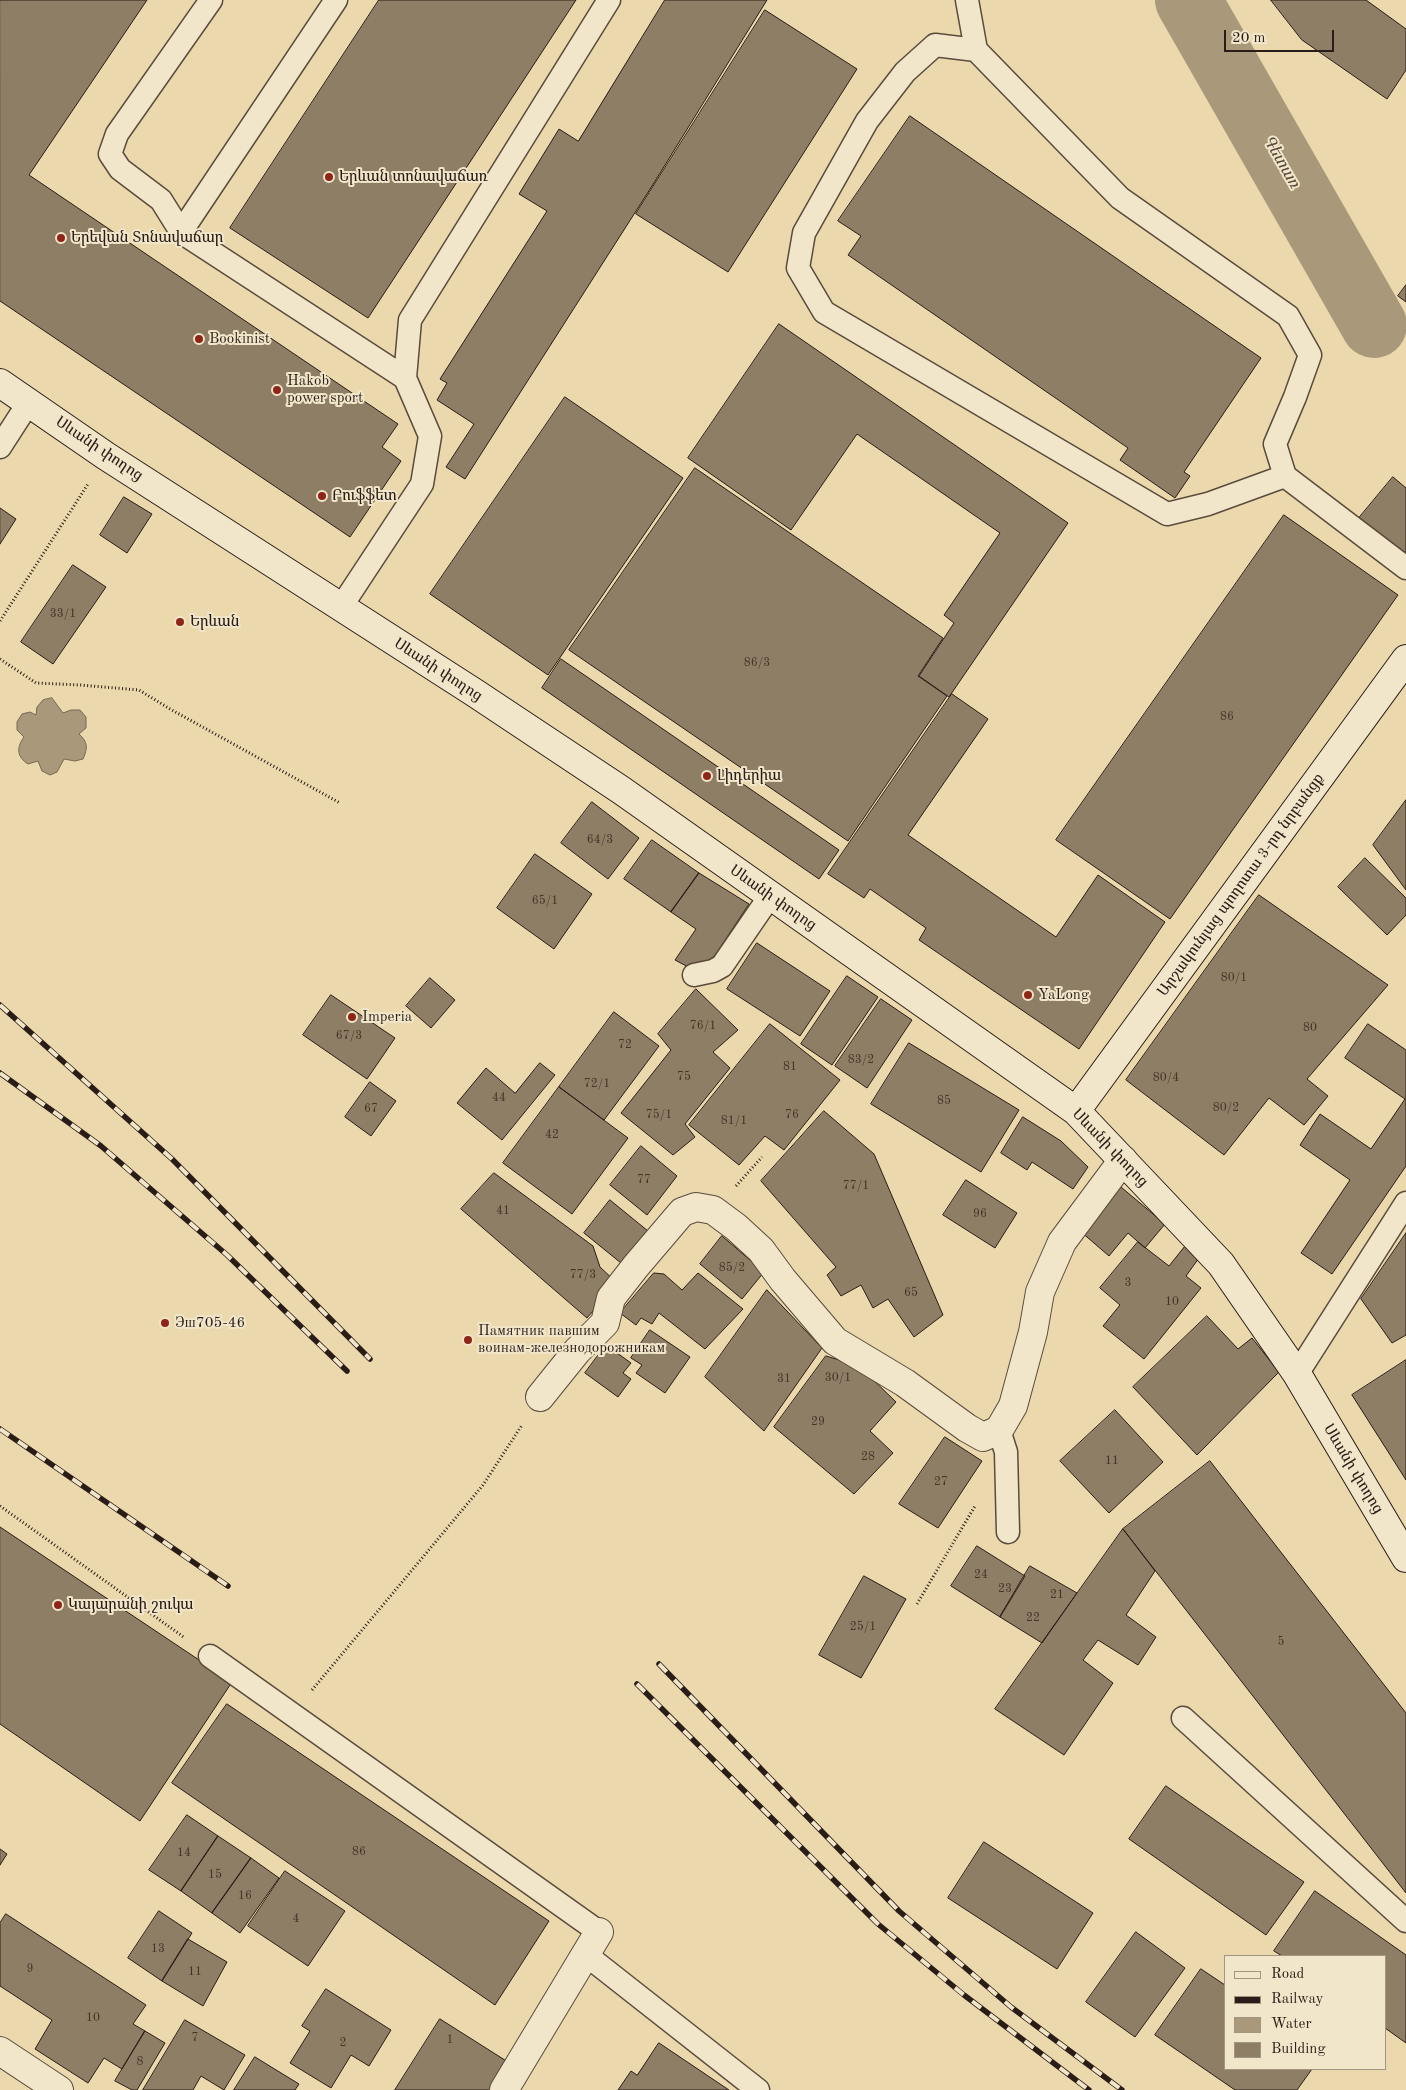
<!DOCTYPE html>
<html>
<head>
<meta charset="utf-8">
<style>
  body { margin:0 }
  #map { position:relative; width:1406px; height:2090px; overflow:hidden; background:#ebd9ad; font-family:"Old Standard TT",serif }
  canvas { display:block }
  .legend { position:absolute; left:1224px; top:1955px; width:162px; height:115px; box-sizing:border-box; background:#f2e6ca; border:1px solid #a29582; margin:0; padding:6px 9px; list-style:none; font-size:15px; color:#2a1c16 }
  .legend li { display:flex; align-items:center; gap:10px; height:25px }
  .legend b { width:25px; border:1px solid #a29582 }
  .scale { position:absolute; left:1224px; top:30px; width:110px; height:22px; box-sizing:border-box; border:2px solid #2a1c16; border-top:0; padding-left:6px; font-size:15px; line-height:18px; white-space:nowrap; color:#2a1c16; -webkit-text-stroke:4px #f2e6ca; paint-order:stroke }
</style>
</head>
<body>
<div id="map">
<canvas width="1406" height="2090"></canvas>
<ul class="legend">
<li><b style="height:6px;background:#f2e6ca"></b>Road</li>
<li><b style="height:6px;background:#2a1c16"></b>Railway</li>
<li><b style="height:14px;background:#a9997a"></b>Water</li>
<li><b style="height:14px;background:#8e7e65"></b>Building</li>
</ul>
<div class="scale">20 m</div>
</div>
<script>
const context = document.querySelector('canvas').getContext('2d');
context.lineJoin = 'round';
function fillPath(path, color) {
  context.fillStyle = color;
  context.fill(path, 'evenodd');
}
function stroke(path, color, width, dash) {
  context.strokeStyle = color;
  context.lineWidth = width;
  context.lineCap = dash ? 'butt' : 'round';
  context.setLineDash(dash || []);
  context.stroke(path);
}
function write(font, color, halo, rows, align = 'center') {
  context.font = font + ' "Old Standard TT","Noto Serif Armenian",serif';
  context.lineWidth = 4;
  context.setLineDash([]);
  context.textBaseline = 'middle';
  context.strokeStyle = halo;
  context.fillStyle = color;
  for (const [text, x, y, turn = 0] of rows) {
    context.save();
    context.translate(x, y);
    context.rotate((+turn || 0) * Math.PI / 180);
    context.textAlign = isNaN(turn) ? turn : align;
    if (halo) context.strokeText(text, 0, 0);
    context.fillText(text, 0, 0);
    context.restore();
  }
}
const water = new Path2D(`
  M52 698 63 713 71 710H80L86 717V728L79 734C88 742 88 748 83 759L75 761 64 759 57 772 50 775 42 771 38 761 28 764C17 757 16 748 24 737L17 730V722L22 714 30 712 36 715 37 707 43 700Z`);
fillPath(water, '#a9997a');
stroke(water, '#766752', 1);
stroke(new Path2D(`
  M1188 0 1374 325`), '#a9997a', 66);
const building = new Path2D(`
  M0 0H147L29 175 398 424 382 447 401 461 350 537 0 301Z
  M379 0H576L368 318 230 228Z
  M665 0H767L652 186 465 479 446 467 474 424 437 400 447 383 440 379 547 211 519 194 559 129 578 141Z
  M1271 0H1366L1406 29V70L1387 99 1302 40Z
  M765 10 857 69 728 272 636 214Z
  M910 116 1261 358 1184 472 1190 476 1175 498 1120 460 1128 448 848 255 861 236 838 221Z
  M1406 285V302L1398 296Z
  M779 324 1068 523 949 697 919 676 954 623 944 615 1000 533 857 434 791 530 688 458Z
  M565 397 683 478 548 675 430 594Z
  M695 468 943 638 918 676 947 696 848 841 569 650Z
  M1393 477 1406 488V558L1359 518Z
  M124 497 152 514 127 553 100 535Z
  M0 508 16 519 0 544Z
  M1284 515 1398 595 1170 919 1056 840Z
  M73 565 106 587 53 664 21 642Z
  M561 659 839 850 819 879 542 688Z
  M952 694 988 719 908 835 1056 937 1098 875 1165 922 1079 1049 919 940 926 928 870 889 864 898 828 874Z
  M1406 800V890L1373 845Z
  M592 802 639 838 608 879 561 843Z
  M652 840 699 873 671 912 624 879Z
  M535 854 592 894 554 949 497 908Z
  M1365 858 1406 898V915L1387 935 1338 887Z
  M699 873 749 904 714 957 692 969 675 960 696 929 671 912Z
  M1259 895 1388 985 1307 1079 1328 1096 1304 1125 1269 1098 1224 1155 1126 1080Z
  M757 943 830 991 800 1036 727 989Z
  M847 976 878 997 832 1065 801 1044Z
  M430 978 455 1000 431 1028 406 1006Z
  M696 989 738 1030 713 1052 730 1068 685 1124 695 1137 673 1155 621 1113 671 1050 658 1034Z
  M331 995 395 1038 367 1079 303 1035Z
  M881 999 912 1020 867 1088 835 1066Z
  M614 1012 659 1046 604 1120 559 1087Z
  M770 1024 840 1080 784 1150 765 1136 739 1165 689 1125Z
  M1368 1024 1406 1050V1166L1332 1274 1301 1253 1350 1180 1300 1145 1320 1114 1371 1149 1405 1099 1345 1058Z
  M909 1043 1019 1110 981 1172 871 1104Z
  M540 1063 555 1075 502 1140 457 1103 486 1068 515 1093Z
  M370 1082 396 1101 371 1136 345 1117Z
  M559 1087 628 1138 572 1214 503 1163Z
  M824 1111 874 1154 943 1315 914 1337 888 1299 873 1308 861 1285 841 1296 827 1275 836 1267 761 1181Z
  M1023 1117 1061 1141 1088 1167 1073 1189 1032 1162 1027 1170 1001 1153Z
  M641 1146 677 1176 647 1215 610 1185Z
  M494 1173 593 1246 600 1267 617 1283 587 1318 461 1209Z
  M966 1180 1017 1213 995 1248 943 1215Z
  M1115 1182 1165 1224 1145 1248 1128 1233 1109 1256 1080 1231Z
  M610 1200 648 1231 621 1263 584 1233Z
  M1406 1233V1335L1392 1343 1361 1299Z
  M722 1236 764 1272 742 1299 700 1264Z
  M1138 1242 1169 1266 1185 1246 1199 1258 1186 1276 1201 1288 1144 1359 1103 1326 1120 1305 1100 1288Z
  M654 1273 664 1274 682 1290 698 1273 743 1309 705 1349 659 1313 652 1324 641 1318 636 1325 620 1313Z
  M767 1290 822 1348 764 1431 705 1377Z
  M1207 1316 1238 1349 1252 1338 1279 1372 1197 1455 1133 1387Z
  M650 1330 690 1357 665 1393 636 1373 642 1365 631 1358Z
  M606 1345 631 1363 623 1373 631 1379 618 1397 585 1373Z
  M826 1356 859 1366 896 1402 870 1431 893 1453 854 1494 774 1427Z
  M1406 1360V1480L1352 1395Z
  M1115 1410 1163 1462 1109 1513 1060 1461Z
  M945 1437 982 1461 938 1528 899 1504Z
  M1210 1461 1406 1713V1893L1123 1529Z
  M0 1527 232 1682 140 1821 0 1724Z
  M1123 1529 1155 1571 1126 1615 1156 1637 1138 1665 1098 1640 1083 1660 1113 1683 1064 1755 995 1709Z
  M977 1546 1025 1576 1000 1617 951 1586Z
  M1030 1566 1077 1593 1042 1643 1000 1617Z
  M864 1576 906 1599 861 1678 819 1655Z
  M227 1704 549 1921 495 2005 172 1783Z
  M1166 1786 1304 1882 1266 1935 1129 1839Z
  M187 1815 218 1836 181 1891 149 1870Z
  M218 1836 251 1858 212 1913 181 1891Z
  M984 1842 1093 1913 1057 1969 948 1898Z
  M0 1849 7 1854 0 1865Z
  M251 1858 279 1878 240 1933 212 1913Z
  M285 1871 345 1911 308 1966 248 1926Z
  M1315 1891 1406 1955V2043L1385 2028V1956H1282L1274 1951Z
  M159 1911 192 1933 162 1981 128 1958Z
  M6 1914 146 2005 133 2024 145 2031 122 2069 104 2058 88 2083 35 2049 52 2020 0 1986V1923Z
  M1136 1932 1185 1968 1135 2037 1086 2002Z
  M188 1939 227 1962 203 2006 162 1981Z
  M1201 1969 1225 1985V2069H1312L1297 2090H1235L1155 2035Z
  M326 1989 391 2030 369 2066 351 2055 331 2088 290 2063 310 2031 302 2026Z
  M440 2019 508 2062 491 2090H395Z
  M185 2020 245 2055 224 2090 201 2076 193 2090H143Z
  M145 2031 165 2043 137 2090H132L115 2081Z
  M659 2043 729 2090H618L631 2071 637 2075Z
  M255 2057 299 2084 295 2090H234Z`);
fillPath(building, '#8e7e65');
stroke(building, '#2a1c16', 1);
const lane = new Path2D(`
  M336 0 181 232 405 378 430 436 422 484 341 607
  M967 0 976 50
  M181 232 161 200 120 169 110 154 117 134 211 0
  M405 378 410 320 609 0
  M0 447 29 402
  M1285 476 1208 504 1167 514 824 312 798 268 804 233 867 121 905 72 935 45 976 50 1120 198 1288 316 1310 355 1295 397 1275 444 1285 476 1406 568
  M694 975 713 971 722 966 770 896
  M1297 1374 1406 1203
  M999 1430 1006 1452 1008 1532
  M210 1656 599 1932
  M1183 1718 1406 1921
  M585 1954 758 2090`);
const street = new Path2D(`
  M540 1397 577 1351 605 1323 611 1298 636 1266 682 1212 696 1207 713 1210 736 1227 761 1250 783 1280 835 1341 905 1383 967 1428 983 1437 999 1430 1013 1406 1033 1332 1040 1292 1062 1242 1123 1160
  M0 2051 59 2090
  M504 2090 599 1932`);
const secondary = new Path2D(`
  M0 383 106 456 475 693 621 790 1076 1111 1221 1264 1297 1374 1406 1558
  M1076 1111 1406 659`);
stroke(lane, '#5a4b3c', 25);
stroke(street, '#5a4b3c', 30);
stroke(secondary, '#2a1c16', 30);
stroke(new Path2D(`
  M0 621 88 484
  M0 659 36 683 80 685 139 690 170 709 340 803
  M736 1186 762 1157
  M0 1506 185 1638
  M917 1604 975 1506
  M312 1690 483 1485 522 1425`), '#2a1c16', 3, [1, 2.5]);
stroke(lane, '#f2e6ca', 22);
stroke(street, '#f2e6ca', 28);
stroke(secondary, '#f2e6ca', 28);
const rail = new Path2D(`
  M0 1005 172 1159 370 1359
  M0 1073 101 1146 227 1255 347 1371
  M0 1429 228 1586
  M659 1664 899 1911 1011 2007 1122 2090
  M637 1684 878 1924 964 1995 1089 2090`);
stroke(rail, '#2a1c16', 5.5);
stroke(rail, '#f2e6ca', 4, [11]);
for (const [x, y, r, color] of [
  [329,177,5,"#8f2418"],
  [61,238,5,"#8f2418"],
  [199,339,5,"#8f2418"],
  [277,390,5,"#8f2418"],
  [322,496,5,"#8f2418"],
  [180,622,5,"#8f2418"],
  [707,776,5,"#8f2418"],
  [1028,995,5,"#8f2418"],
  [352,1017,5,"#8f2418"],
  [165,1323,5,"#8f2418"],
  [468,1340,5,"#8f2418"],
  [58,1605,5,"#8f2418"]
]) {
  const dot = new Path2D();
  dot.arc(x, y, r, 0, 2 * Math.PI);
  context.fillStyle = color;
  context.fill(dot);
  stroke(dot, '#f2e6ca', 2);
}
write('12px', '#43342a', null, [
  ["33/1",63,614],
  ["86/3",757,663],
  ["86",1227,717],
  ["64/3",600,840],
  ["65/1",545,901],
  ["80/1",1234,978],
  ["76/1",703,1026],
  ["80",1310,1028],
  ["67/3",349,1036],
  ["72",625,1045],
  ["83/2",861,1060],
  ["81",790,1067],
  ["75",684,1077],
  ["80/4",1166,1078],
  ["72/1",597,1084],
  ["44",499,1098],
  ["85",944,1101],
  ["80/2",1226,1108],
  ["67",371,1109],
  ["75/1",659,1115],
  ["76",792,1115],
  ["81/1",734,1121],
  ["42",552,1135],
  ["77",644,1180],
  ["77/1",856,1186],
  ["41",503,1211],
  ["96",980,1214],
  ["85/2",732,1268],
  ["77/3",583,1275],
  ["3",1128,1283],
  ["65",911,1293],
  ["10",1172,1302],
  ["30/1",838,1378],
  ["31",784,1379],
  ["29",818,1422],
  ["28",868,1457],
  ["11",1112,1461],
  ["27",941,1482],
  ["24",981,1575],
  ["23",1005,1589],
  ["21",1057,1595],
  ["22",1033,1618],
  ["25/1",863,1627],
  ["5",1281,1642],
  ["86",359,1852],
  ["14",184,1853],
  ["15",215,1875],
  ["16",245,1896],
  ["4",296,1919],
  ["13",158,1949],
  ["9",30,1969],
  ["11",195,1972],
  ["10",93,2018],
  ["7",195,2038],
  ["1",450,2040],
  ["2",343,2043],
  ["8",140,2062]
]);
write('15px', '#2a1c16', '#f2e6ca', [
  ["Երևան տոնավաճառ",339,177],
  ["Երեվան Տոնավաճար",71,238],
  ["Bookinist",209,339],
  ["Hakob",287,381],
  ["power sport",287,398],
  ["Բուֆֆետ",332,496],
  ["Երևան",190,622],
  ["Լիդերիա",717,776],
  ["YaLong",1038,995],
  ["Imperia",362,1017],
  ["Эш705-46",175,1323],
  ["Памятник павшим",478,1331],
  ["воинам-железнодорожникам",478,1348],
  ["Կայարանի շուկա",68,1605]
], 'left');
write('15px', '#2a1c16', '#f2e6ca', [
  ["Սևանի փողոց",99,449,34],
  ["Սևանի փողոց",438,670,33],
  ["Արշակունյաց պողոտա 3-րդ նրբանցք",1241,885,-54],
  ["Սևանի փողոց",773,898,35],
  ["Սևանի փողոց",1110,1148,46],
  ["Սևանի փողոց",1353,1469,59]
]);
write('italic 16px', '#564839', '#f2e6ca', [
  ["Գետառ",1281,162,60]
]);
</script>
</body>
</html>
